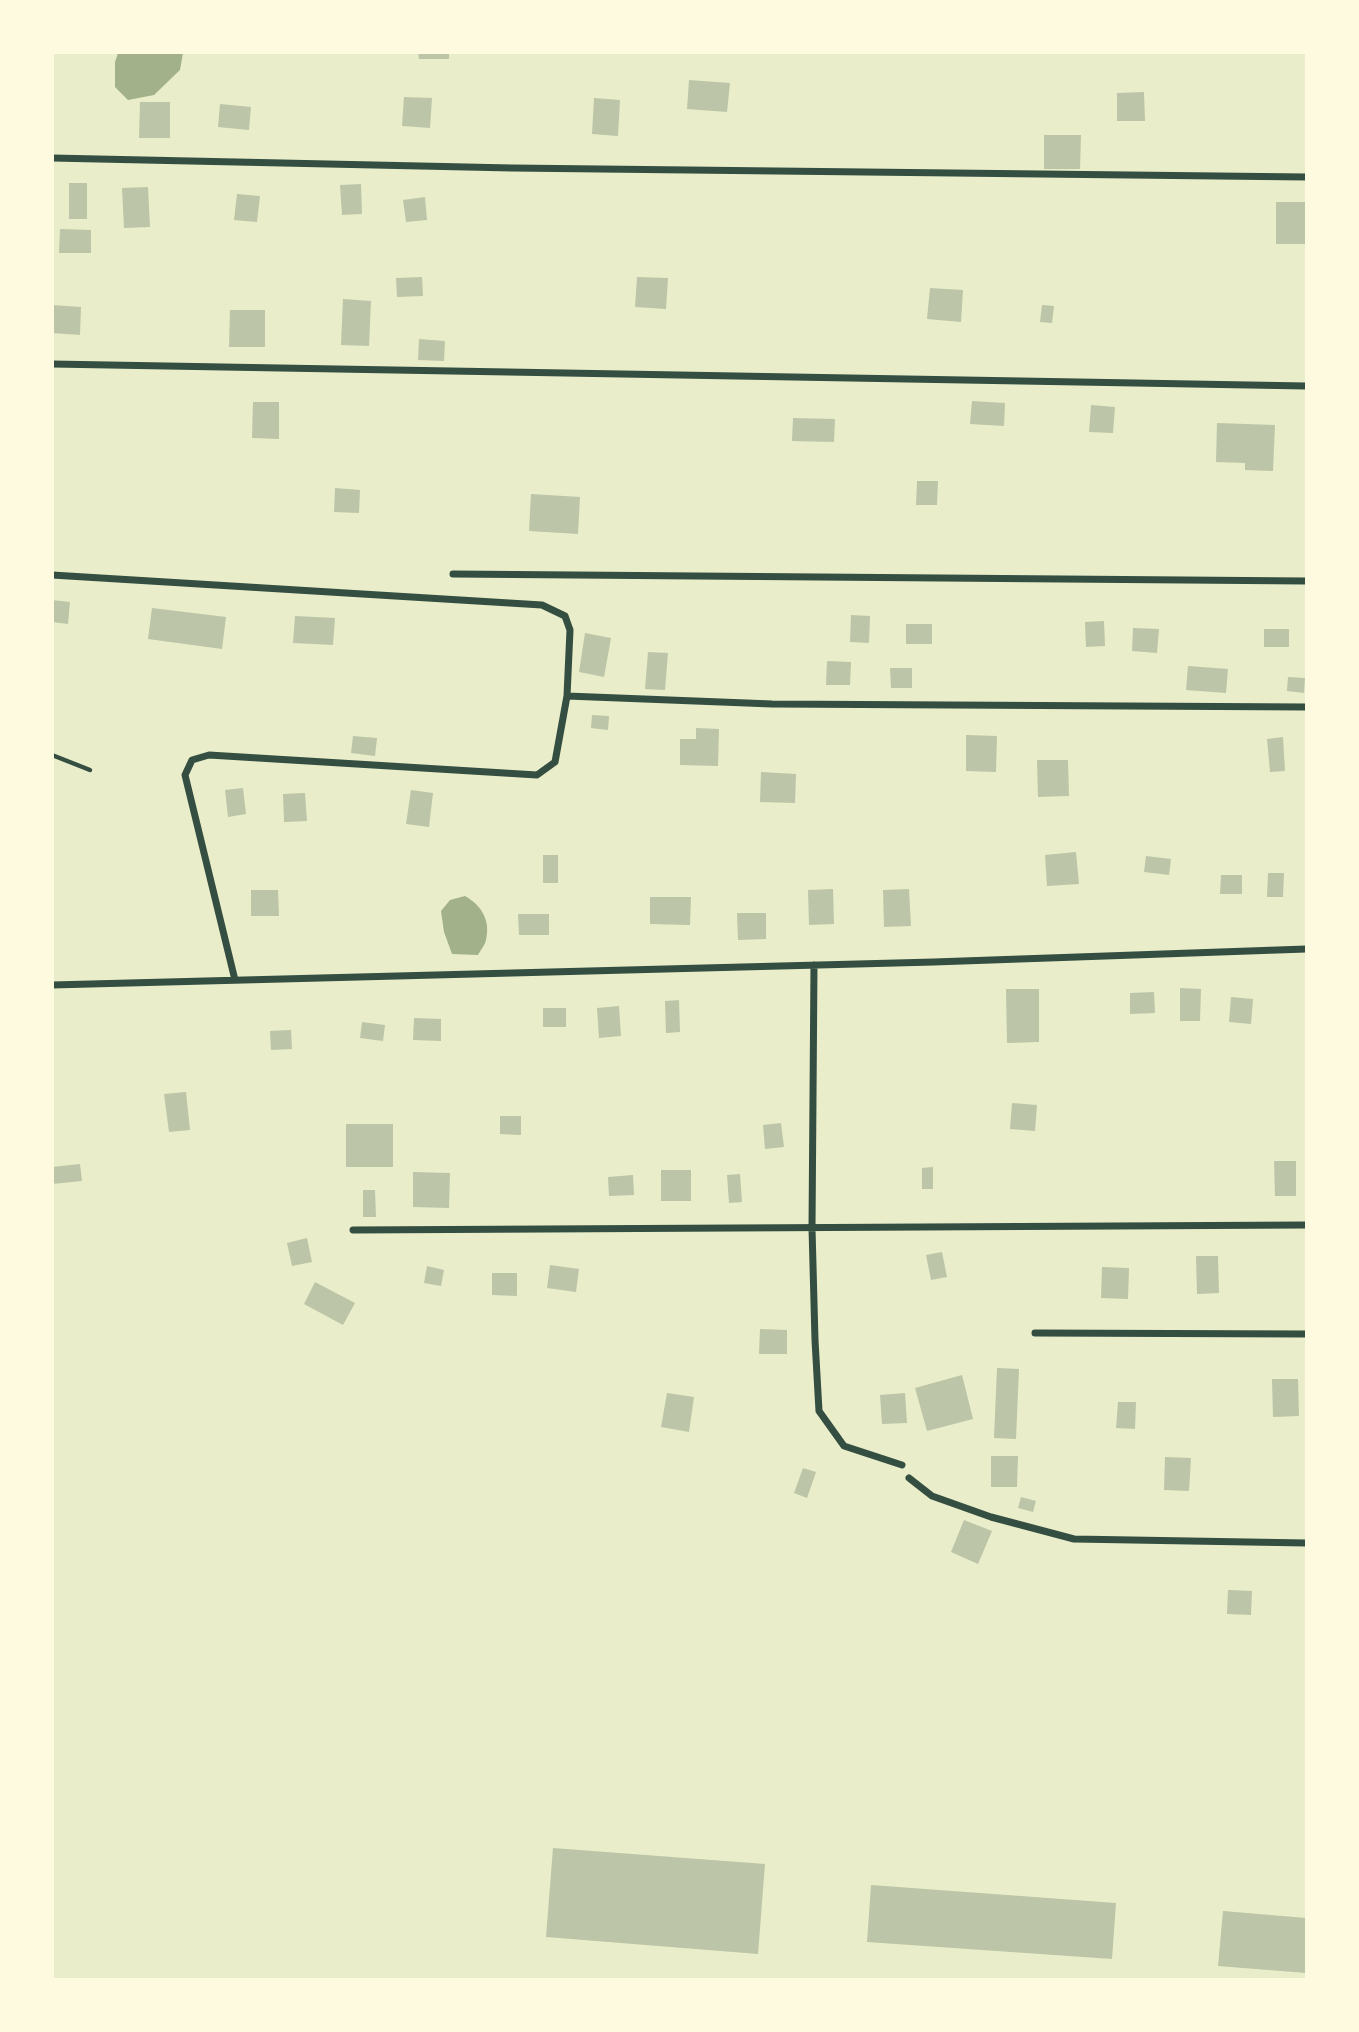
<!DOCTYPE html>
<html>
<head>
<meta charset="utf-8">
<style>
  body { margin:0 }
  #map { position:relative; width:1359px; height:2032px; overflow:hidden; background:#e9edc9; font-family:"IBM Plex Sans",sans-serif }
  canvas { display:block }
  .frame { position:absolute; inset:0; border:54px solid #fefae0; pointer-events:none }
</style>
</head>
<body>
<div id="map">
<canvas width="1359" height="2032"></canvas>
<div class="frame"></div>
</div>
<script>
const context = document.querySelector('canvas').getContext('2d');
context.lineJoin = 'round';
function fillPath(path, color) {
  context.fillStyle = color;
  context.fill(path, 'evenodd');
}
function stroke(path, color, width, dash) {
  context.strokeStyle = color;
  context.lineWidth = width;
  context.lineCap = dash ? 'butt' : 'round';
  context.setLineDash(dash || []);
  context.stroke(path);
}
fillPath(new Path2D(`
  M118 53 119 52 183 53 180 70 154 95 128 100 115 87V62Z
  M465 896C481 905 491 920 486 940 485 945 480 951 478 955L452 954 444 932 441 911 450 900Z`), '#a3b18a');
fillPath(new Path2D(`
  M418 52H449V59H419Z
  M689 80 730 83 727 112 687 109Z
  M1144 92 1145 121H1117V93Z
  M404 97 432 98 430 128 402 126Z
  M594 98 620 100 618 136 592 134Z
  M140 102H170V138H139Z
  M220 104 251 107 249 130 218 127Z
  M1044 135H1081L1080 169H1044Z
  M69 183H87V219H69Z
  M361 184 362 214 342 215 340 185Z
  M148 187 150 227 124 228 122 188Z
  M237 194 260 196 257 222 234 220Z
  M425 197 427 220 406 222 403 200Z
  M1276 202H1305V244H1276Z
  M60 229 91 230V253H59Z
  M422 277 423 296 397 297 396 278Z
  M637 277 668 278 666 309 635 307Z
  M930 288 963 290 961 322 927 319Z
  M343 299 371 301 369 346 341 345Z
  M52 305 81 307 80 335 52 333Z
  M1042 305 1054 306 1052 323 1040 322Z
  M230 310H265V347H229Z
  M419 339 445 341 444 361 418 360Z
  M972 401 1005 403 1004 426 970 424Z
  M253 402H279V439L252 438Z
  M1091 405 1115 407 1113 433 1089 432Z
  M793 418 835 419 834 442 792 441Z
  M1217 423 1275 425 1273 471 1245 470V463L1216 462Z
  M917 481H938L937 505H916Z
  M335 488 360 490 359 513 334 512Z
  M531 494 580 497 578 534 529 531Z
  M52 600 70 602 68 624 52 622Z
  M152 608 226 617 222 649 148 639Z
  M851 615 870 616 869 643 850 642Z
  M295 616 335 618 333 645 293 643Z
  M1104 621 1105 646 1086 647 1085 622Z
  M906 624H932V644H906Z
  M1133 628 1159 629 1157 653 1132 651Z
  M1264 629H1289V647H1264Z
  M585 633 611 638 604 677 579 672Z
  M648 652 668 653 665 690 645 689Z
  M827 661 851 662 850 685H826Z
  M1188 666 1228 669 1226 693 1186 690Z
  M890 668H912V688H891Z
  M1288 677 1305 678 1304 693 1287 691Z
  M592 715 609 716 608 730 591 728Z
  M696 728 719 729 718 766 680 765V739H696Z
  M966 735 997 736 996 772 966 771Z
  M353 736 377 738 375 756 351 753Z
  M1283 737 1285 771 1270 772 1267 739Z
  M1037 760H1068L1069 796 1038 797Z
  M761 772 796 774 795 803 760 802Z
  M243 788 246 814 228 817 225 790Z
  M411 790 433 793 429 827 406 824Z
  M305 793 307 821 284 822 283 794Z
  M1076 852 1079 884 1047 886 1045 855Z
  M543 855H558V883H543Z
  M1146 856 1171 859 1169 875 1144 872Z
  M1268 873H1284L1283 897H1267Z
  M1221 875H1242V894H1220Z
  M833 889 834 924 809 925 808 890Z
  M909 889 911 926 884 927 883 890Z
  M251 890H278L279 916H251Z
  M650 897H691L690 925 650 924Z
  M737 913H766V939L738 940Z
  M518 914H549V935H519Z
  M1180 988 1201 989 1200 1021H1180Z
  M1006 989H1039V1042L1007 1043Z
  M1154 992 1155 1013 1130 1014V993Z
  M1231 997 1253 999 1251 1024 1229 1022Z
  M679 1000 680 1032 666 1033 665 1001Z
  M619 1006 621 1036 599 1038 597 1008Z
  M543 1008H566V1027H543Z
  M414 1018 441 1019V1041L413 1040Z
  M362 1022 385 1025 383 1041 360 1038Z
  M291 1030 292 1049 271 1050 270 1031Z
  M186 1092 190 1130 169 1132 164 1094Z
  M1012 1103 1037 1105 1035 1131 1010 1129Z
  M500 1116H521V1135L500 1134Z
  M781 1123 784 1147 765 1149 763 1125Z
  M346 1124H393V1167H346Z
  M1274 1161H1296V1196H1275Z
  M80 1164 82 1181 52 1184V1167Z
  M933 1167V1189H922V1168Z
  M661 1170H691V1201H661Z
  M413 1172 450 1173 449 1208 413 1207Z
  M740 1174 742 1202 729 1203 727 1175Z
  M633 1175 634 1195 609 1196 608 1177Z
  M363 1190H375L376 1217H363Z
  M307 1238 312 1262 292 1266 287 1243Z
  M942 1252 947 1277 931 1280 926 1255Z
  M1196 1256H1218L1219 1293 1197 1294Z
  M550 1265 579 1269 576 1292 547 1288Z
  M427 1266 444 1270 441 1286 424 1283Z
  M1102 1267 1129 1268 1128 1299 1101 1298Z
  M492 1273H517V1296L492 1295Z
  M315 1282 355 1303 343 1325 304 1304Z
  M760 1329 787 1330V1354H759Z
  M997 1368 1019 1369 1016 1439 994 1438Z
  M962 1375 973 1419 927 1431 915 1388Z
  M1272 1379H1298L1299 1416 1273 1417Z
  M667 1393 694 1397 689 1432 661 1427Z
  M905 1393 907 1423 882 1424 880 1395Z
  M1118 1402H1136L1135 1429 1116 1428Z
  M991 1456H1018L1017 1487H991Z
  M1165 1457 1191 1458 1189 1491 1164 1490Z
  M803 1468 816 1472 807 1498 794 1493Z
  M1021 1497 1036 1501 1033 1512 1018 1508Z
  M964 1520 992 1531 978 1564 951 1552Z
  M1228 1590 1252 1591 1251 1615 1227 1614Z
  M553 1848 765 1864 758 1954 546 1937Z
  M871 1885 1116 1903 1112 1959 867 1942Z
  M1223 1911 1306 1918V1973L1218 1966Z`), '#bcc5a7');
stroke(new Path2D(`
  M52 755 90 770`), '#344e41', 4.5);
stroke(new Path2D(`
  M52 158 512 168 1306 177
  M52 364 1306 386
  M453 574 1306 581
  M52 575 542 605 565 616 570 630 567 696 555 762 537 775 209 755 192 760 185 775 235 980
  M567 696 772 704 1306 707
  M814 965 812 1228 815 1340 819 1411 844 1446 902 1465
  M52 985 934 962 1306 949
  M353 1230 1306 1225
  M1035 1333 1306 1334
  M909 1478 932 1496 991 1517 1074 1539 1306 1543`), '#344e41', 7);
</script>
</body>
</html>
